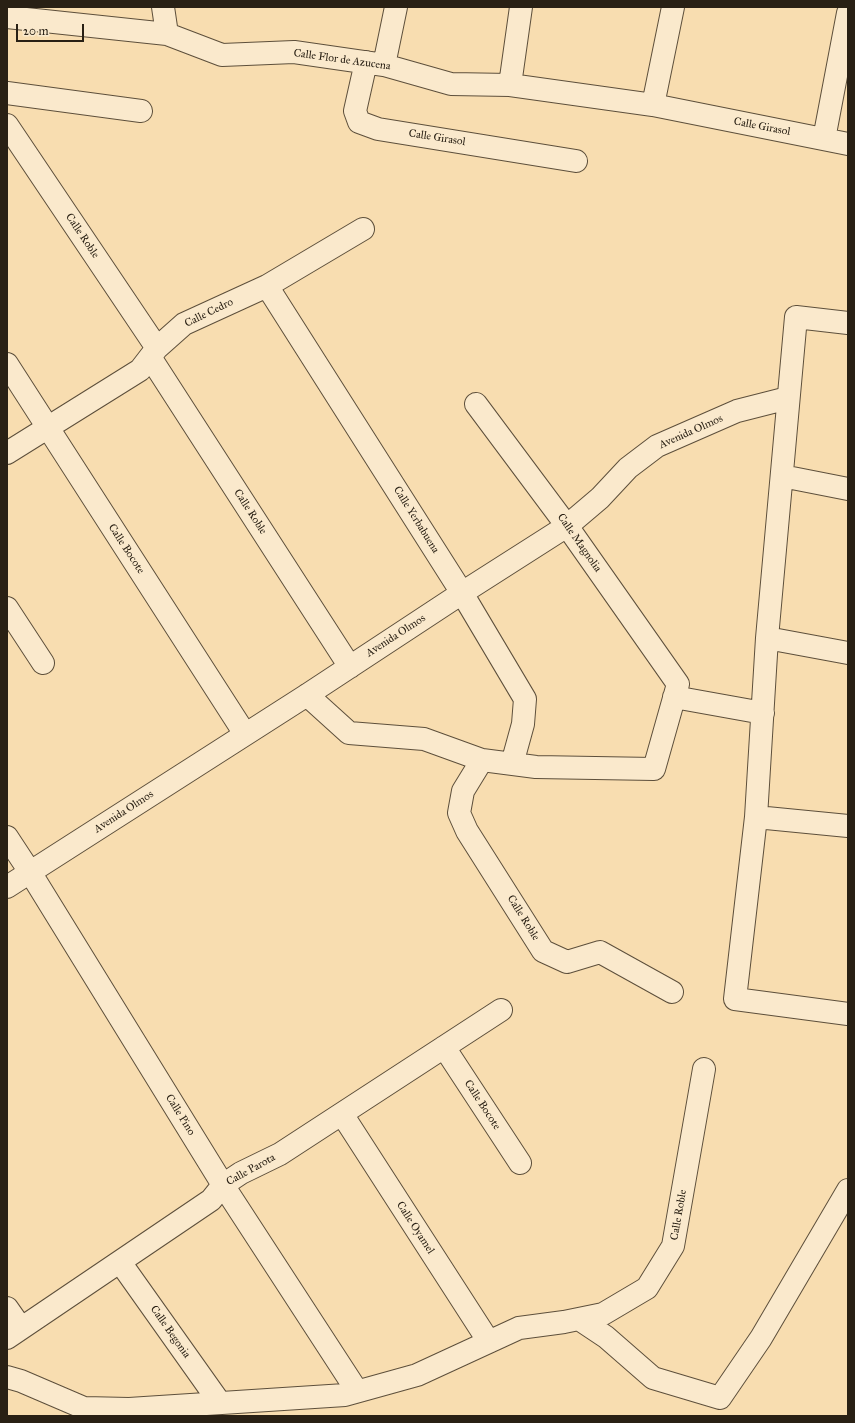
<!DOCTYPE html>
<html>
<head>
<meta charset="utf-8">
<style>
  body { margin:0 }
  #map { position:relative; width:855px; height:1423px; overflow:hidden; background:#f8ddb0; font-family:"IM FELL Great Primer",serif }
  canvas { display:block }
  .frame { position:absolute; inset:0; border:8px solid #292014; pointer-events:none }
  .scale { position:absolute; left:16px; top:24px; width:68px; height:18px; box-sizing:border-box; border:2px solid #292014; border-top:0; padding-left:5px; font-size:12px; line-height:14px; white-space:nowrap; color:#292014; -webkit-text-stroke:3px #fae9cc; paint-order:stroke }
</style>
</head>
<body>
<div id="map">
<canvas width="855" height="1423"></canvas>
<div class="frame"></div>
<div class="scale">20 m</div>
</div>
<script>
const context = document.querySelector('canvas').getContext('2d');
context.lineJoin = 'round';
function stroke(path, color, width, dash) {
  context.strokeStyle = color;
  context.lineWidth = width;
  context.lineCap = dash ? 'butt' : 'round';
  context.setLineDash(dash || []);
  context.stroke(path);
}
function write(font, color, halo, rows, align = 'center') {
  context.font = font + ' "IM FELL Great Primer",serif';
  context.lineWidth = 3;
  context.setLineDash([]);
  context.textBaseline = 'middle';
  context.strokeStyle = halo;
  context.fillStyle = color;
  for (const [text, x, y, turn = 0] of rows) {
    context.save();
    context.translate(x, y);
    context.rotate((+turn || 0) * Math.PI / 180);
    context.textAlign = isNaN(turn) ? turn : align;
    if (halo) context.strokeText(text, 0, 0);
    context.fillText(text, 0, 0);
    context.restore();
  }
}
const minor = new Path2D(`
  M163 7 167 34
  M7 17 167 34 222 55 294 52 384 65 451 84 510 85 653 105 848 144
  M366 62 355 111 359 122 378 129 576 161
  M384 65 396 7
  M510 85 521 7
  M7 93 141 111
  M653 105 673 7
  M7 125 157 348
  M824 139 848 13
  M267 286 462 593 525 699 523 724 512 764
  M848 323 796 317 767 638 756 817 735 999 848 1014
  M150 357 350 667
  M7 364 245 734
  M7 453 140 370 157 348 184 324 267 286 363 229
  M782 476 848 489
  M7 608 43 663
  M767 638 848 653
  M307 695 349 733 424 739 482 760 536 767 654 769 678 684 567 526 476 404
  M674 697 763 713
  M482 760 463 791 459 813 467 831 543 951 567 962 600 952 672 992
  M756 817 848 826
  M7 837 30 872 223 1185 357 1391
  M7 887 307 695 462 593 567 526 600 498 628 468 657 446 737 411 788 398
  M444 1047 520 1163
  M342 1114 489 1342
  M120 1262 220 1403
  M7 1308 21 1328
  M579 1319 606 1337 653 1378 720 1398 761 1338 848 1190
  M7 1338 211 1200 223 1185 241 1173 280 1154 501 1010
  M7 1377 21 1381 84 1408 129 1409 345 1395 417 1375 519 1328 564 1322 603 1314 647 1288 673 1246 704 1069`);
stroke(minor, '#5d4f3b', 24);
stroke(minor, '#fae9cc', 22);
write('11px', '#292014', '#fae9cc', [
  ["Calle Flor de Azucena",342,60,8],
  ["Calle Girasol",762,127,11],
  ["Calle Girasol",437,138,9],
  ["Calle Roble",82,236,56],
  ["Calle Cedro",209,313,-26],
  ["Avenida Olmos",691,432,-24],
  ["Calle Roble",250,512,57],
  ["Calle Yerbabuena",416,520,58],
  ["Calle Magnolia",579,543,55],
  ["Calle Bocote",126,549,57],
  ["Avenida Olmos",396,636,-33],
  ["Avenida Olmos",124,812,-33],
  ["Calle Roble",523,918,58],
  ["Calle Bocote",482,1105,57],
  ["Calle Pino",180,1115,58],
  ["Calle Parota",251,1170,-29],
  ["Calle Roble",679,1215,-80],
  ["Calle Oyamel",415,1228,57],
  ["Calle Begonia",170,1332,55]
]);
</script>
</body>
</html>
